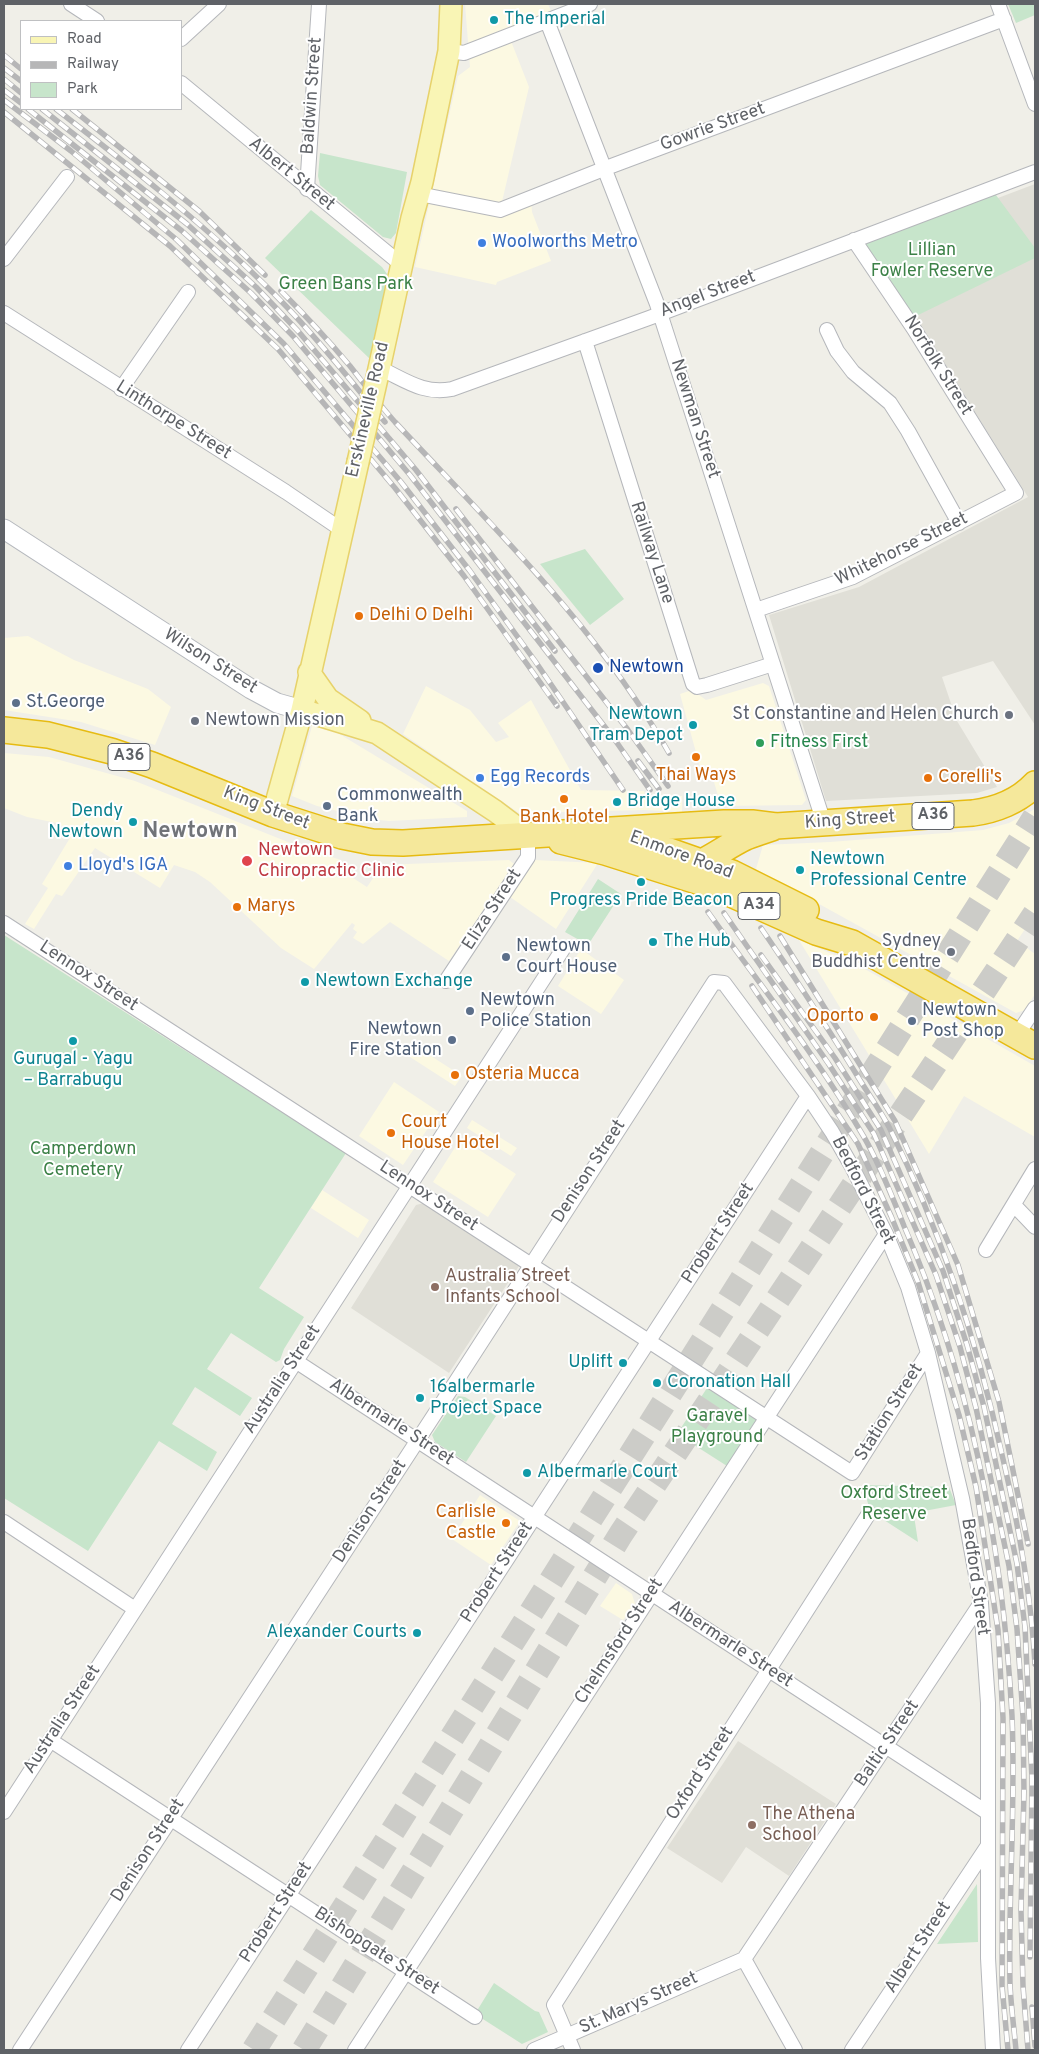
<!DOCTYPE html>
<html>
<head>
<meta charset="utf-8">
<style>
  body { margin:0 }
  #map { position:relative; width:1039px; height:2054px; overflow:hidden; background:#f0efe8; font-family:Overpass,sans-serif }
  canvas { display:block }
  .frame { position:absolute; inset:0; border:5px solid #5f6267; pointer-events:none }
  .legend { position:absolute; left:20px; top:20px; width:162px; height:90px; box-sizing:border-box; background:#fff; border:1px solid #bfc0c2; margin:0; padding:6px 9px; list-style:none; font-size:15px; color:#5f6267 }
  .legend li { display:flex; align-items:center; gap:10px; height:25px }
  .legend b { width:25px; border:1px solid #bfc0c2 }
</style>
</head>
<body>
<div id="map">
<canvas width="1039" height="2054"></canvas>
<div class="frame"></div>
<ul class="legend">
<li><b style="height:6px;background:#f9f5b5"></b>Road</li>
<li><b style="height:6px;background:#b6b6b7"></b>Railway</li>
<li><b style="height:14px;background:#c7e5cb"></b>Park</li>
</ul>
</div>
<script>
const context = document.querySelector('canvas').getContext('2d');
context.lineJoin = 'round';
function fillPath(path, color) {
  context.fillStyle = color;
  context.fill(path, 'evenodd');
}
function stroke(path, color, width, dash) {
  context.strokeStyle = color;
  context.lineWidth = width;
  context.lineCap = dash ? 'butt' : 'round';
  context.setLineDash(dash || []);
  context.stroke(path);
}
function write(font, color, halo, rows, align = 'center') {
  context.font = font + ' Overpass,sans-serif';
  context.lineWidth = 4;
  context.setLineDash([]);
  context.textBaseline = 'middle';
  context.strokeStyle = halo;
  context.fillStyle = color;
  for (const [text, x, y, turn = 0] of rows) {
    context.save();
    context.translate(x, y);
    context.rotate((+turn || 0) * Math.PI / 180);
    context.textAlign = isNaN(turn) ? turn : align;
    if (halo) context.strokeText(text, 0, 0);
    context.fillText(text, 0, 0);
    context.restore();
  }
}
fillPath(new Path2D(`
  M465 4H548L554 18 509 36 529 87 500 210 531 198 532 212 551 261 497 282 496 285 415 267 458 76 470 67Z
  M28 636 74 660 148 689 171 707 155 745 81 722 4 710V638Z
  M763 683 769 686 806 800 802 805 721 806 712 775 703 778 680 694 692 690 706 700Z
  M426 686 470 710 496 742 509 737 498 723 531 700 581 790 644 791 645 795 682 796V812L645 810 519 813 403 734Z
  M312 726 336 732 467 811V817L389 821 370 819 317 806 292 796Z
  M4 753 49 757 135 781 298 846 341 860 336 867 367 887 382 865 509 860 514 864 449 961 390 922 363 944 353 938 357 932 353 929 355 925 352 923 314 969 281 948 210 882 195 872 174 865 160 888 95 848 62 896 56 894 34 929 25 924 48 888 42 884 73 833 57 823 27 817 4 808Z
  M1035 809V914L1017 941 1035 954V994L1025 1010 1016 1013 756 869 763 845 830 842 983 830 1009 823Z
  M534 860 598 863 556 929 510 897Z
  M799 940 856 964 1035 1066V1137L964 1096 929 1154Z
  M581 949 624 980 601 1014 558 986Z
  M417 1047 462 1076 455 1086 410 1057Z
  M394 1082 439 1112 403 1165 359 1136Z
  M472 1120 517 1148 511 1156 467 1128Z
  M461 1138 516 1174 488 1217 433 1182Z
  M322 1190 369 1220 358 1238 311 1208Z
  M480 1495 520 1521 491 1565 452 1539Z
  M616 1583 632 1594 635 1604 623 1620 600 1606Z`), '#fcf9e2');
fillPath(new Path2D(`
  M1035 184V725L993 661 942 677 957 721 997 787 977 793 826 801 769 615 859 587 1028 497 871 246Z
  M424 1203 519 1266 449 1373 351 1308 416 1205Z
  M738 1741 836 1804 789 1876 746 1847 722 1883 667 1848Z`), '#e0dfd7');
fillPath(new Path2D(`
  M1008 4H1035V15L1016 23Z
  M320 153 407 172 396 233 391 239 383 237 320 185 318 176Z
  M993 191 1035 248V258L912 318 863 243Z
  M311 210 382 267 387 274V282L370 359 265 258Z
  M585 549 624 599 590 625 540 564Z
  M598 879 621 894 588 945 565 932Z
  M4 935 346 1153 259 1288 304 1317 284 1349 280 1360 276 1362 231 1333 207 1369 252 1398 240 1416 195 1387 172 1424 217 1452 207 1471 159 1441 88 1551 4 1498Z
  M707 1388 756 1420 727 1466 677 1434Z
  M458 1396 465 1397 496 1416 466 1462 435 1442 432 1435Z
  M863 1485 949 1487 956 1505 924 1511 913 1509 918 1542 870 1511Z
  M977 1884 978 1942 937 1944Z
  M494 1983 535 2011 539 2012 548 2032 522 2044 475 2014Z`), '#c7e5cb');
stroke(new Path2D(`
  M254 2050 1035 817
  M304 2050 621 1534 1035 914`), '#ccccc8', 25, [25, 12]);
const street = new Path2D(`
  M71 4 97 21
  M998 4 1035 104
  M547 21 657 304 824 823
  M181 39 219 4
  M449 51 464 53 590 4
  M181 83 402 265
  M307 189 319 4
  M419 194 500 210 606 168 1004 19
  M4 259 67 177
  M4 313 286 492 342 530
  M827 330 837 351 853 372 890 403 908 431 959 523
  M585 341 693 684 697 687 707 685 773 664
  M379 368C404 379 423 395 452 389L649 318 1035 172
  M121 389 188 292
  M756 610 853 577 1016 493 914 329 854 240
  M4 923 852 1473 928 1353
  M446 981 528 857V836
  M1017 1035 1035 1008
  M1014 1205 1035 1227
  M986 1250 1035 1169
  M297 1362 988 1813
  M4 1522 135 1609
  M50 1740 475 2017
  M4 1812 563 949
  M744 1959 981 1603
  M744 1959 795 2050
  M20 2050 455 1383 714 982 724 983 808 1096 832 1132 851 1165 886 1234 908 1287 928 1353 962 1498 981 1603 988 1703V1958L993 2050
  M188 2050 808 1096
  M355 2050 886 1234
  M534 2050 744 1959
  M573 2050 554 2005 868 1515
  M852 2050 987 1847`);
const secondary = new Path2D(`
  M4 529 251 689 277 703 302 710`);
const primary = new Path2D(`
  M377 378 412 218 422 182 449 51 451 4
  M309 672 328 699 360 721
  M302 710 377 733 495 811 528 836
  M273 814 302 710 358 462`);
const highway = new Path2D(`
  M4 730 48 735 111 751 152 765 273 814 342 836 372 842 403 843 724 823H752L776 826 973 813C995 810 1019 801 1035 784
  M624 835 732 873 806 910
  M561 841 605 852 665 871C694 874 720 849 746 837 754 834 763 831 772 828
  M665 871 713 886 816 932 852 943 1035 1046`);
stroke(street, '#b5b7bb', 16);
stroke(secondary, '#b6b9be', 21);
stroke(primary, '#e7d26b', 24);
stroke(highway, '#e6bb12', 28);
stroke(street, '#fff', 14);
stroke(secondary, '#fff', 19);
stroke(primary, '#f9f5b5', 21);
stroke(highway, '#f5e89b', 25);
const rail = new Path2D(`
  M4 55 21 69
  M4 68 21 81
  M4 79 21 93
  M4 90 21 103
  M4 100 71 151 177 240 284 344 401 482 470 571 535 661 623 790
  M28 109 182 231 251 293 293 336 410 475 615 740 650 790
  M42 109 187 224 256 287 298 331 416 470 555 651
  M56 109C127 164 198 219 262 282 307 325 345 374 385 422
  M72 109 199 211 265 275
  M4 112 170 246 278 349 395 488 464 576 557 706
  M281 291C305 315 328 340 350 366 365 385 379 404 395 422 492 526 598 628 669 753
  M456 509 628 730 668 786
  M638 761 659 789
  M708 912C761 986 818 1058 864 1137 880 1165 892 1196 904 1226 971 1380 1003 1548 1012 1716 1016 1805 1008 1894 1010 1984 1011 2006 1014 2028 1016 2050
  M724 913 828 1063 874 1134 936 1275 960 1347 976 1408 1009 1566 1017 1629 1023 1717 1024 1792 1021 1910 1023 1986 1028 2050
  M761 928C794 976 825 1024 855 1072 866 1091 879 1108 889 1127 942 1233 978 1344 1003 1459 1019 1527 1031 1595 1035 1664
  M780 936 895 1121 958 1265 999 1402 1028 1544
  M761 955 835 1058 881 1130 943 1271 967 1345 984 1407 1017 1564 1025 1627 1032 1779 1030 1957
  M752 986 858 1144 891 1216 918 1282 959 1415 976 1487 998 1630 1003 1718 1002 1986 1008 2050
  M1032 2007 1035 2046`);
stroke(rail, '#b6b6b7', 5.5);
stroke(rail, '#fff', 4, [11]);
const primaryBridge = new Path2D(`
  M358 462 377 378`);
stroke(primaryBridge, '#e7d26b', 24, []);
stroke(primaryBridge, '#f9f5b5', 21);
for (const [x, y, r, color] of [
  [494,20,5,"#0f9aa8"],
  [482,243,5,"#3f7fe0"],
  [359,616,5,"#e8710a"],
  [598,668,6,"#1a4fb4"],
  [16,703,5,"#5c6f8a"],
  [1009,715,5,"#6b7280"],
  [195,721,5,"#6b7280"],
  [693,725,5,"#0f9aa8"],
  [760,743,5,"#2e9e5b"],
  [696,757,5,"#e8710a"],
  [480,778,5,"#3f7fe0"],
  [928,778,5,"#e8710a"],
  [564,799,5,"#e8710a"],
  [617,802,5,"#0f9aa8"],
  [327,806,5,"#5c6f8a"],
  [133,822,5,"#0f9aa8"],
  [247,861,6,"#e0444e"],
  [68,866,5,"#3f7fe0"],
  [800,870,5,"#0f9aa8"],
  [641,882,5,"#0f9aa8"],
  [237,907,5,"#e8710a"],
  [653,942,5,"#0f9aa8"],
  [951,952,5,"#6b7280"],
  [506,957,5,"#5c6f8a"],
  [305,982,5,"#0f9aa8"],
  [470,1011,5,"#5c6f8a"],
  [874,1017,5,"#e8710a"],
  [912,1021,5,"#5c6f8a"],
  [452,1040,5,"#5c6f8a"],
  [73,1041,5,"#0f9aa8"],
  [455,1075,5,"#e8710a"],
  [391,1133,5,"#e8710a"],
  [435,1287,5,"#8d6e63"],
  [623,1363,5,"#0f9aa8"],
  [657,1383,5,"#0f9aa8"],
  [420,1398,5,"#0f9aa8"],
  [527,1473,5,"#0f9aa8"],
  [506,1523,5,"#e8710a"],
  [417,1633,5,"#0f9aa8"],
  [752,1825,5,"#8d6e63"]
]) {
  const dot = new Path2D();
  dot.arc(x, y, r, 0, 2 * Math.PI);
  context.fillStyle = color;
  context.fill(dot);
  stroke(dot, '#fff', 2);
}
for (const [x, y, w] of [
  [129,757,42],
  [933,816,42],
  [759,906,42]
]) {
  const box = new Path2D();
  box.roundRect(x - w / 2, y - 13.5, w, 27, 4);
  context.fillStyle = '#fff';
  context.fill(box);
  stroke(box, '#5f6267', 1);
}
write('bold 16px', '#5f6267', null, [
  ["A36",129,757],
  ["A36",933,816],
  ["A34",759,906]
]);
write('18px', '#0d838f', '#fff', [
  ["The Imperial",504,20],
  ["Newtown",683,715,"right"],
  ["Tram Depot",683,736,"right"],
  ["Bridge House",627,802],
  ["Dendy",123,812,"right"],
  ["Newtown",123,833,"right"],
  ["Newtown",810,860],
  ["Professional Centre",810,881],
  ["Progress Pride Beacon",641,901,"center"],
  ["The Hub",663,942],
  ["Newtown Exchange",315,982],
  ["Gurugal - Yagu",73,1060,"center"],
  ["– Barrabugu",73,1081,"center"],
  ["Uplift",613,1363,"right"],
  ["Coronation Hall",667,1383],
  ["16albermarle",430,1388],
  ["Project Space",430,1409],
  ["Albermarle Court",537,1473],
  ["Alexander Courts",407,1633,"right"]
], 'left');
write('18px', '#5f6267', '#fff', [
  ["Baldwin Street",313,96,-86],
  ["Gowrie Street",713,128,-20],
  ["Albert Street",291,175,39],
  ["Angel Street",708,295,-21],
  ["Norfolk Street",937,366,58],
  ["Erskineville Road",369,410,-77],
  ["Newman Street",694,419,72],
  ["Linthorpe Street",173,421,32],
  ["Whitehorse Street",902,550,-26],
  ["Railway Lane",651,553,72],
  ["Wilson Street",210,662,32],
  ["King Street",266,809,21],
  ["King Street",850,821,-4],
  ["Enmore Road",681,856,20],
  ["Eliza Street",493,910,-57],
  ["Lennox Street",88,977,33],
  ["Denison Street",590,1172,-57],
  ["Bedford Street",862,1191,63],
  ["Lennox Street",428,1197,33],
  ["Probert Street",719,1234,-57],
  ["Australia Street",283,1380,-57],
  ["Station Street",890,1413,-58],
  ["Albermarle Street",391,1423,33],
  ["Denison Street",371,1512,-57],
  ["Probert Street",498,1573,-57],
  ["Bedford Street",974,1577,82],
  ["Chelmsford Street",620,1642,-57],
  ["Albermarle Street",730,1645,33],
  ["Australia Street",63,1720,-57],
  ["Baltic Street",888,1744,-56],
  ["Oxford Street",701,1774,-57],
  ["Denison Street",149,1851,-57],
  ["Probert Street",277,1913,-57],
  ["Albert Street",919,1948,-57],
  ["Bishopgate Street",376,1952,33],
  ["St. Marys Street",639,2004,-24]
]);
write('18px', '#366cbe', '#fff', [
  ["Woolworths Metro",492,243],
  ["Egg Records",490,778],
  ["Lloyd's IGA",78,866]
], 'left');
write('18px', '#3c8147', '#fff', [
  ["Lillian",932,251],
  ["Fowler Reserve",932,272],
  ["Green Bans Park",346,285],
  ["Camperdown",83,1150],
  ["Cemetery",83,1171],
  ["Garavel",717,1417],
  ["Playground",717,1438],
  ["Oxford Street",894,1494],
  ["Reserve",894,1515]
]);
write('18px', '#c56008', '#fff', [
  ["Delhi O Delhi",369,616],
  ["Thai Ways",696,776,"center"],
  ["Corelli's",938,778],
  ["Bank Hotel",564,818,"center"],
  ["Marys",247,907],
  ["Oporto",864,1017,"right"],
  ["Osteria Mucca",465,1075],
  ["Court",401,1123],
  ["House Hotel",401,1144],
  ["Carlisle",496,1513,"right"],
  ["Castle",496,1534,"right"]
], 'left');
write('18px', '#164399', '#fff', [
  ["Newtown",609,668]
], 'left');
write('18px', '#4e5e75', '#fff', [
  ["St.George",26,703],
  ["Commonwealth",337,796],
  ["Bank",337,817],
  ["Newtown",516,947],
  ["Court House",516,968],
  ["Newtown",480,1001],
  ["Police Station",480,1022],
  ["Newtown",922,1011],
  ["Post Shop",922,1032],
  ["Newtown",442,1030,"right"],
  ["Fire Station",442,1051,"right"]
], 'left');
write('18px', '#5b616d', '#fff', [
  ["St Constantine and Helen Church",999,715],
  ["Newtown Mission",205,721,"left"],
  ["Sydney",941,942],
  ["Buddhist Centre",941,963]
], 'right');
write('18px', '#27864d', '#fff', [
  ["Fitness First",770,743]
], 'left');
write('18px', '#be3a42', '#fff', [
  ["Newtown",258,851],
  ["Chiropractic Clinic",258,872]
], 'left');
write('18px', '#785e54', '#fff', [
  ["Australia Street",445,1277],
  ["Infants School",445,1298],
  ["The Athena",762,1815],
  ["School",762,1836]
], 'left');
write('bold 22px', '#717479', '#fff', [
  ["Newtown",190,833]
]);
</script>
</body>
</html>
